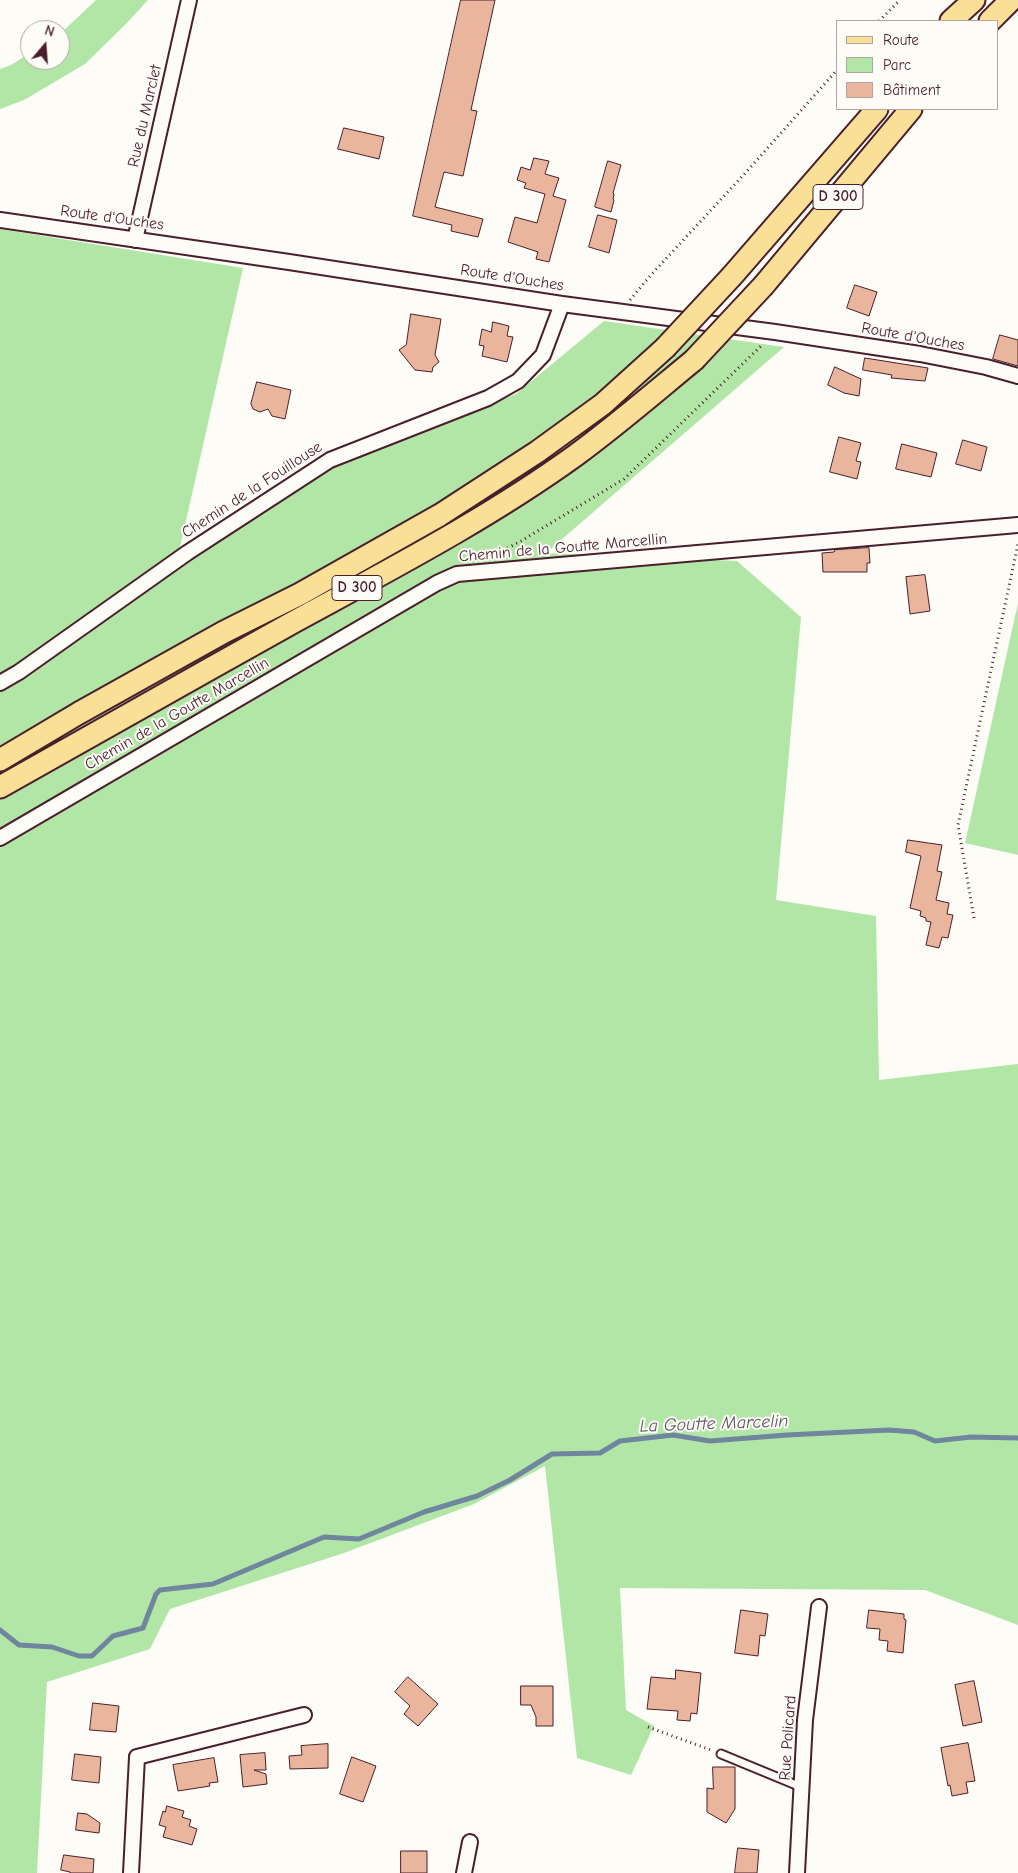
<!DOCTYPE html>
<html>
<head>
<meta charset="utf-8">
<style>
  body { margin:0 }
  #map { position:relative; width:1018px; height:1873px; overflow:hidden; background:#fdfcf7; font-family:"Comic Neue",sans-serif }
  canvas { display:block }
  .legend { position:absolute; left:836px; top:20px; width:162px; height:90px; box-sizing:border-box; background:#fdfcf7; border:1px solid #b5a4a5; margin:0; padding:6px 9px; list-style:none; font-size:15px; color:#4a1f2b }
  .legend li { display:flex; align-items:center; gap:10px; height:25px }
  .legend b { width:25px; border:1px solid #b5a4a5 }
  .north { position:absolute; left:20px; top:20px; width:50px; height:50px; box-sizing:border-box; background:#fdfcf7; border:1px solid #b5a4a5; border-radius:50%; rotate:18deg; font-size:14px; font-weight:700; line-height:20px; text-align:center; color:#4a1f2b }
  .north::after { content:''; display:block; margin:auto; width:18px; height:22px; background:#4a1f2b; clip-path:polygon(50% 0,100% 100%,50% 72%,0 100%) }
</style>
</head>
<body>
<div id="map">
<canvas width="1018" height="1873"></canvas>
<ul class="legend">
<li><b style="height:6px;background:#fadf96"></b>Route</li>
<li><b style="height:14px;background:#b2e6a7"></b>Parc</li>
<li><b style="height:14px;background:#eab59d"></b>Bâtiment</li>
</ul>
<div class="north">N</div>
</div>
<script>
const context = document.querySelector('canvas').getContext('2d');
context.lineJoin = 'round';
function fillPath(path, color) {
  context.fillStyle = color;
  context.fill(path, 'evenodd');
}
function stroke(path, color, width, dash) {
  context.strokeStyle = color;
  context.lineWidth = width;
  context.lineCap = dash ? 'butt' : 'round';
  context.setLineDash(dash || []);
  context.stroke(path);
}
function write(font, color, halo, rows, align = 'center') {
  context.font = font + ' "Comic Neue",sans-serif';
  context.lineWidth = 4;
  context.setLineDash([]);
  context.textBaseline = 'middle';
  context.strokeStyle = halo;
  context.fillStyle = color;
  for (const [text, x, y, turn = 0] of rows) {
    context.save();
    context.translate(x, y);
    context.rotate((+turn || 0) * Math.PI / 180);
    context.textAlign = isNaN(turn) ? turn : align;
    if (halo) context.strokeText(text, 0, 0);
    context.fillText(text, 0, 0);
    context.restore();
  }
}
fillPath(new Path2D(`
  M96 0H148L126 24 85 64 24 100 0 109V69L11 65 30 53V60H60V34Z
  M0 229 243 268 176 565 330 466 516 394 604 321 784 347 546 553 737 561 801 617 776 900 876 916 879 1080 1018 1064V1625L925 1590 620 1588 626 1710 654 1726 631 1775 577 1758 545 1466 474 1504 344 1553 170 1609 150 1649 47 1682 37 1873H0Z
  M1018 603V855L965 843Z`), '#b2e6a7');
stroke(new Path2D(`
  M0 1630 19 1645 52 1647 79 1656H92L113 1636 143 1628 156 1594 160 1590 213 1584 324 1537 359 1539 424 1512 477 1496 510 1480 552 1454 600 1453 620 1441 673 1435 710 1441 787 1435 889 1430 914 1432 935 1441 971 1437 1018 1438`), '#70869e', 5);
const building = new Path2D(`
  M461 0H495L471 110 477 111 463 176 444 172 435 207 483 219 478 237 451 231 452 225 413 216Z
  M344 128 384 137 379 159 338 149Z
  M534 158 549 161 545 174 559 178 553 196 566 200 549 262 536 259 538 252 508 242 515 217 537 223 545 194 524 188 526 183 517 180 521 167 530 170Z
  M608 161 621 165 613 193 614 194 613 199 614 200 611 212 595 207Z
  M598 215 617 220 609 253 589 247Z
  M855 285 877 292 869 316 847 308Z
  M411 314 441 319 435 355 439 362 433 367 432 372 415 370 399 350 406 345Z
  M493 322 509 326 507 336 513 337 507 362 482 356 484 346 479 345 482 329 491 332Z
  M1000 335 1018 340V366L993 359Z
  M865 358 928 368 925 381 891 378 892 375 863 370Z
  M835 367 861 379 859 396 844 393 828 385Z
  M257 382 291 390 285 419 272 416 268 409 260 412 253 409 251 404Z
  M839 437 861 443 856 461 861 462 857 479 830 472Z
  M963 440 987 447 981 471 956 464Z
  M902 444 937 453 931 477 896 469Z
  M869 548 870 563H867V572H823L822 553 834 552 835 550Z
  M925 575 930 611 910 614 906 577Z
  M908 840 942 845 937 871 942 872 936 900 949 903 947 914 953 915 948 938 942 937 939 948 926 945 931 922 926 921V918L920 916 921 911 910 908 921 856 906 852Z
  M741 1610 768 1614 765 1636 760 1635 758 1656 735 1653Z
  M869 1610 904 1614V1619L906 1620 903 1653 887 1651 888 1641 879 1640 880 1629 867 1628Z
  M676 1670 701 1673 697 1714 691 1713 690 1721 677 1720 678 1711 647 1709 651 1677 675 1679Z
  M408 1677 438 1704 418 1726 404 1714 410 1706 395 1692Z
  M974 1681 982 1722 963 1726 955 1685Z
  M521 1686H553V1726H536V1717L531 1705H521Z
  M93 1703 119 1706 116 1732 90 1730Z
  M968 1743 975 1781 966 1782 968 1793 952 1796 950 1785 948 1786 941 1748Z
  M328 1744V1768L290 1769 289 1756 302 1755 301 1746Z
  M265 1753 266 1770H254L266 1774 267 1784 243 1787 240 1755Z
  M75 1754 101 1757 99 1783 72 1780Z
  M352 1757 376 1766 363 1802 340 1794Z
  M214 1758 218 1782 209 1783 210 1786 178 1791 173 1765Z
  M713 1767H735V1809L726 1823 707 1812V1788L713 1789Z
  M167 1806 184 1811 182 1817 191 1820 189 1826 197 1829 192 1845 163 1837 166 1827 159 1825 163 1811 165 1812Z
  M78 1813 87 1814 100 1823 99 1833 76 1830Z
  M738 1848 759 1850 757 1873H735Z
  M401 1851H427V1873H401Z
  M64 1855 94 1859 93 1873H70V1872L61 1870Z`);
fillPath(building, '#eab59d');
stroke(building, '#4a1f2b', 1);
const lane = new Path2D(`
  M721 1754 801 1787`);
const street = new Path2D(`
  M0 220 289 262 562 304 775 332 920 354 986 367 1018 376
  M135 240 189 0
  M0 683 19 672 187 553 330 460 488 398 518 381 543 355 562 304
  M0 838 437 583 457 574 1018 525
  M131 1873 137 1757 304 1715
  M464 1873 470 1842
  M797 1873 805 1720 819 1607`);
const primary = new Path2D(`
  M951 21 974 0
  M990 21 1011 0
  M732 276 877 109
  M764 285 911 109
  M0 760 79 713 224 632 300 594 440 515 537 452 603 404 665 348
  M0 787C96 733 193 678 290 624 387 571 486 520 576 455 617 425 655 392 694 360`);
stroke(lane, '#4a1f2b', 11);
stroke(street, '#4a1f2b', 18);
stroke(primary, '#4a1f2b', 25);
stroke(new Path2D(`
  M879 21 900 0
  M630 300 650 276 749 169 837 70
  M494 555 521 541 624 479 762 345
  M974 918 958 825 1018 544
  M648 1727 711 1750`), '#4a1f2b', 3, [1, 4]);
stroke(lane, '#fdfcf7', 7);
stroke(street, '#fdfcf7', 14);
stroke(primary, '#fadf96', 21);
const primaryBridge = new Path2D(`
  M665 348 732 276
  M694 360 764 285`);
stroke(primaryBridge, '#4a1f2b', 25, []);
stroke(primaryBridge, '#fadf96', 21);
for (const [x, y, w] of [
  [838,197,50],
  [357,588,50]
]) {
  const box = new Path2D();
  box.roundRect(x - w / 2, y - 12.5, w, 25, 4);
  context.fillStyle = '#fdfcf7';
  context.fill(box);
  stroke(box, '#4a1f2b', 1);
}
write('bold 15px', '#4a1f2b', null, [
  ["D 300",838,197],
  ["D 300",357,588]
]);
write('16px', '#4a1f2b', '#fdfcf7', [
  ["Rue du Marclet",145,116,-77],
  ["Route d'Ouches",112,218,8],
  ["Route d'Ouches",512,278,9],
  ["Route d'Ouches",913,337,10],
  ["Chemin de la Fouillouse",252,490,-33],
  ["Chemin de la Goutte Marcellin",563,548,-5],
  ["Chemin de la Goutte Marcellin",177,714,-30],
  ["Rue Policard",788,1738,-86]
]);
write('italic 18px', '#5d5364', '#fdfcf7', [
  ["La Goutte Marcelin",714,1424,-2]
]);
</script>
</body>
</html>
